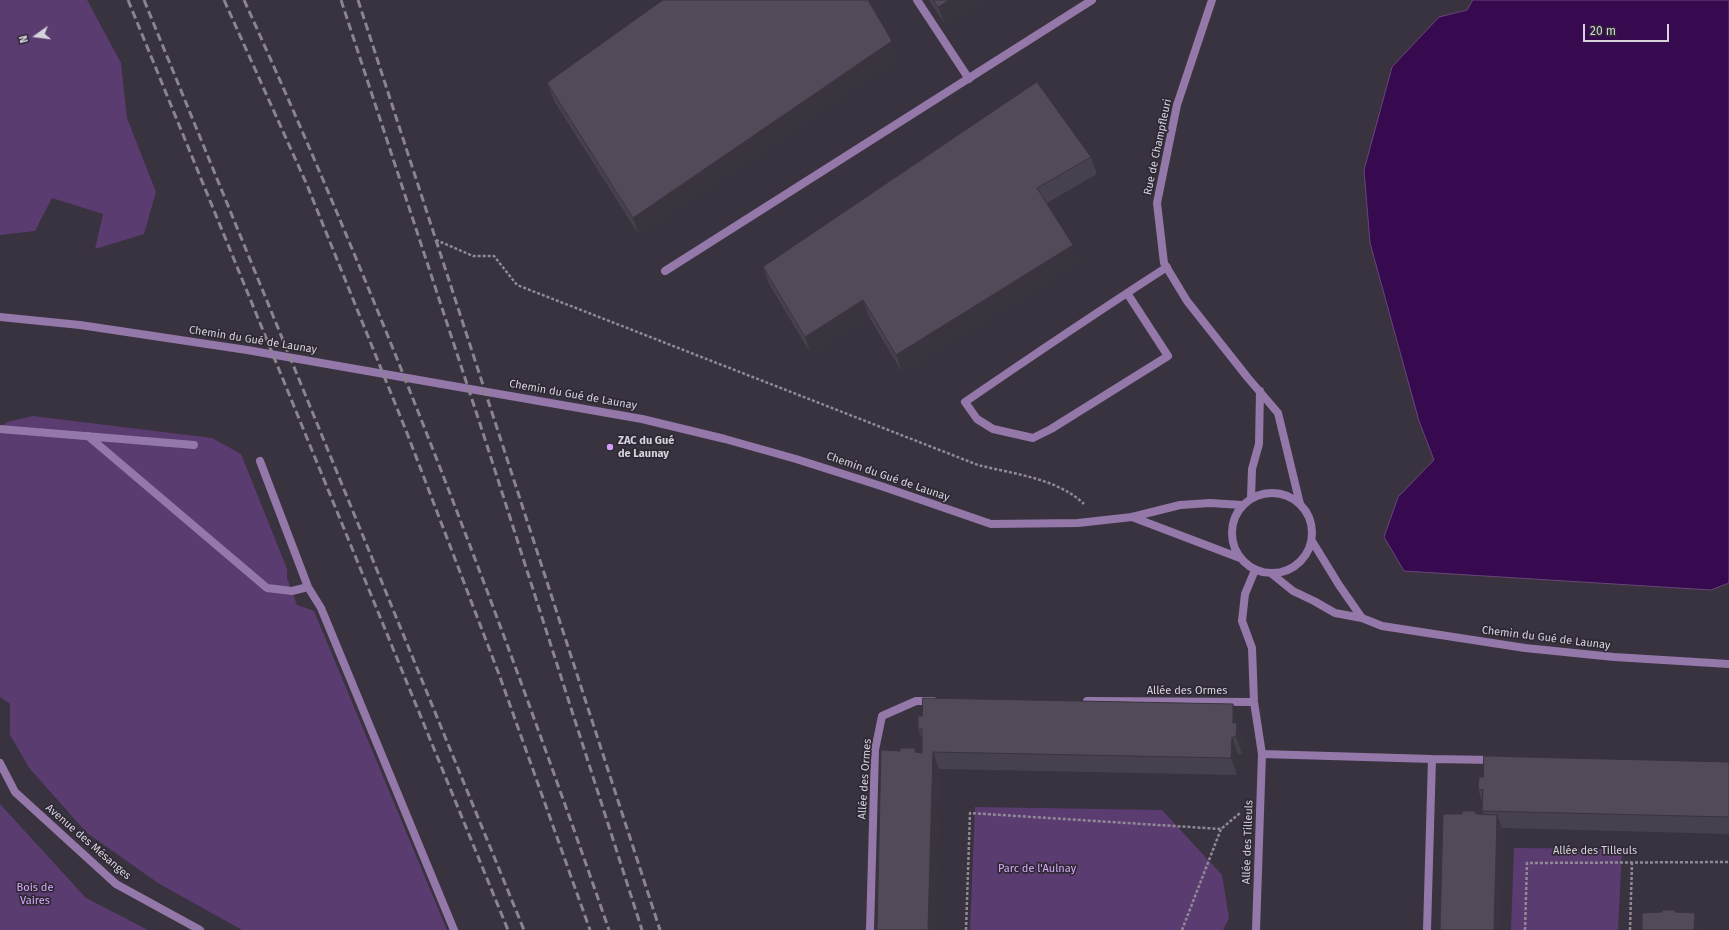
<!DOCTYPE html>
<html>
<head>
<meta charset="utf-8">
<style>
  body { margin:0 }
  #map { position:relative; width:1729px; height:930px; overflow:hidden; background:#39323f; font-family:"Fira Sans",sans-serif }
  canvas { display:block }
  .north { position:absolute; left:16px; top:16px; width:40px; height:40px; -webkit-text-stroke:3px #2f2835; paint-order:stroke; rotate:256deg; font-size:11px; font-weight:700; line-height:16px; text-align:center; color:#d7d3dc }
  .north::after { content:''; display:block; margin:auto; width:14px; height:18px; background:#d7d3dc; clip-path:polygon(50% 0,100% 100%,50% 72%,0 100%) }
  .scale { position:absolute; left:1583px; top:24px; width:86px; height:18px; box-sizing:border-box; border:2px solid #d7d3dc; border-top:0; padding-left:5px; font-size:12px; line-height:14px; white-space:nowrap; color:#d7d3dc; -webkit-text-stroke:3px #2f2835; paint-order:stroke }
</style>
</head>
<body>
<div id="map">
<canvas width="1729" height="930"></canvas>
<div class="north">N</div>
<div class="scale">20 m</div>
</div>
<script>
const context = document.querySelector('canvas').getContext('2d');
context.lineJoin = 'round';
function fillPath(path, color) {
  context.fillStyle = color;
  context.fill(path, 'evenodd');
}
function stroke(path, color, width, dash) {
  context.strokeStyle = color;
  context.lineWidth = width;
  context.lineCap = dash ? 'butt' : 'round';
  context.setLineDash(dash || []);
  context.stroke(path);
}
function write(font, color, halo, rows, align = 'center') {
  context.font = font + ' "Fira Sans",sans-serif';
  context.lineWidth = 3.5;
  context.setLineDash([]);
  context.textBaseline = 'middle';
  context.strokeStyle = halo;
  context.fillStyle = color;
  for (const [text, x, y, turn = 0] of rows) {
    context.save();
    context.translate(x, y);
    context.rotate((+turn || 0) * Math.PI / 180);
    context.textAlign = isNaN(turn) ? turn : align;
    if (halo) context.strokeText(text, 0, 0);
    context.fillText(text, 0, 0);
    context.restore();
  }
}
fillPath(new Path2D(`
  M0 0H87L121 63 127 118 156 192 144 234 95 249 103 214 52 198 35 231 0 235Z
  M33 416 212 438 241 454 287 569V578L297 605 314 611 447 930H242L158 883 87 833 30 769 10 735V704L0 697V428L7 422Z
  M0 804 86 898 148 930H0Z
  M975 807 1162 810 1222 875 1229 918 1223 930H970Z
  M1514 848 1622 849 1618 930H1511Z`), '#5b3c71');
const water = new Path2D(`
  M1473 0H1729V583L1711 590 1404 571 1384 537 1398 497 1434 460 1419 421 1370 243 1364 170 1392 67 1439 17 1467 10Z`);
fillPath(water, '#370a50');
stroke(water, '#67467a', 1);
stroke(new Path2D(`
  M436 240 473 256H494L517 285 978 465C1013 474 1057 478 1084 504
  M966 930 970 813 1221 829 1240 813
  M1182 930 1221 829
  M1525 930 1527 863 1729 862
  M1630 930 1632 863`), '#8f8a95', 2.5, [3, 2]);
stroke(new Path2D(`
  M917 0 969 79
  M1212 0 1177 105 1157 203 1164 263 1187 301 1248 378 1278 413 1300 504
  M665 271 1092 0
  M1127 293 1168 356 1051 429 1033 438 993 429 977 419 965 402C1032 356 1099 311 1167 267
  M0 429 194 445
  M88 436 267 588 292 591 308 587
  M260 461 308 587 321 608 454 930
  M1251 498 1252 469 1259 444 1260 391
  M1255 570 1245 594 1242 621 1252 648 1254 702 1262 754 1256 930
  M1087 701 1254 702
  M1262 754 1432 759 1427 930
  M1432 759 1493 760
  M870 930 875 750 882 716 916 701H933`), '#9478aa', 8);
stroke(new Path2D(`
  M0 317 80 325 247 350 642 419 725 439 796 459 881 486 991 524 1078 523 1132 517 1180 505 1210 503 1242 505
  M1232 533a40 40 0 1 1 80 0a40 40 0 1 1-80 0Z
  M1132 517 1240 558
  M1312 541 1339 585 1362 618
  M1272 574 1293 591 1314 601 1335 613 1362 618 1382 626 1525 648 1614 657 1729 664
  M0 763 15 792 116 884 200 930`), '#9478aa', 8);
stroke(new Path2D(`
  M128 0 508 930
  M144 0 524 930
  M224 0 307 185 407 433 500 677 590 930
  M244 0C382 304 500 615 609 930
  M341 0 483 433 642 930
  M358 0 660 930`), '#8a848f', 3, [8, 4]);
fillPath(new Path2D(`
  M929 0H984L945 24Z
  M892 41 899 58 639 235 554 101 547 83Z
  M1091 157 1097 174 1047 203 1079 262 902 372 869 317 811 354 769 284 763 267Z
  M922 716 1239 721V730L1243 740 1242 754H1238L1237 775 939 769 935 930H877L900 751 915 748 916 752 922 753V740L918 729Z
  M1729 762V834L1502 828 1499 930H1440L1476 814H1483L1482 811V801L1478 789Z`), '#47404d');
fillPath(new Path2D(`
  M950 0H984L945 24 938 7Z
  M892 41 899 58 639 235 633 218Z
  M1073 245 1079 262 902 372 896 355Z
  M863 300 869 317 811 354 805 337Z
  M1233 704 1239 721V730L1243 740 1242 754 1236 737 1233 723Z
  M1232 737 1238 754 1237 775 1231 758Z
  M933 752 939 769 935 930H928Z
  M1497 815 1502 828 1499 930H1494Z
  M1695 913 1700 927V930H1694Z`), '#39343e');
const building = new Path2D(`
  M663 0H868L892 41 633 218 547 83Z
  M934 0H950L938 7Z
  M1037 82 1091 157 1037 188 1073 245 896 355 863 300 805 337 763 267Z
  M923 698 1233 704V723H1237L1236 737H1232L1231 758 933 752 928 930H877L881 750 900 751 901 748H915V752L922 753V729H918V716H922Z
  M1484 756 1729 762V817L1482 811 1483 790 1478 789 1479 777H1483Z
  M1462 811H1474L1476 814 1497 815 1494 930H1440L1443 814H1462Z
  M1662 910H1675V912L1695 913 1694 930H1642V913L1662 912Z`);
fillPath(building, '#524a59');
stroke(building, '#39343e', 1);
for (const [x, y, r, color] of [
  [610,447,4,"#d39cfc"]
]) {
  const dot = new Path2D();
  dot.arc(x, y, r, 0, 2 * Math.PI);
  context.fillStyle = color;
  context.fill(dot);
  stroke(dot, '#2f2835', 1.5);
}
write('11px', '#d7d3dc', '#2f2835', [
  ["Rue de Champfleuri",1158,147,-78],
  ["Chemin du Gué de Launay",253,340,9],
  ["Chemin du Gué de Launay",573,395,10],
  ["Chemin du Gué de Launay",888,477,19],
  ["Chemin du Gué de Launay",1546,638,7],
  ["Allée des Ormes",1187,691],
  ["Allée des Ormes",865,779,-86],
  ["Avenue des Mésanges",88,842,41],
  ["Allée des Tilleuls",1248,842,-88],
  ["Allée des Tilleuls",1595,851]
]);
write('bold 11px', '#d7d3dc', '#2f2835', [
  ["ZAC du Gué",618,441],
  ["de Launay",618,454]
], 'left');
write('11px', '#d8abfb', '#2f2835', [
  ["Parc de l'Aulnay",1037,869],
  ["Bois de",35,888],
  ["Vaires",35,901]
]);
</script>
</body>
</html>
